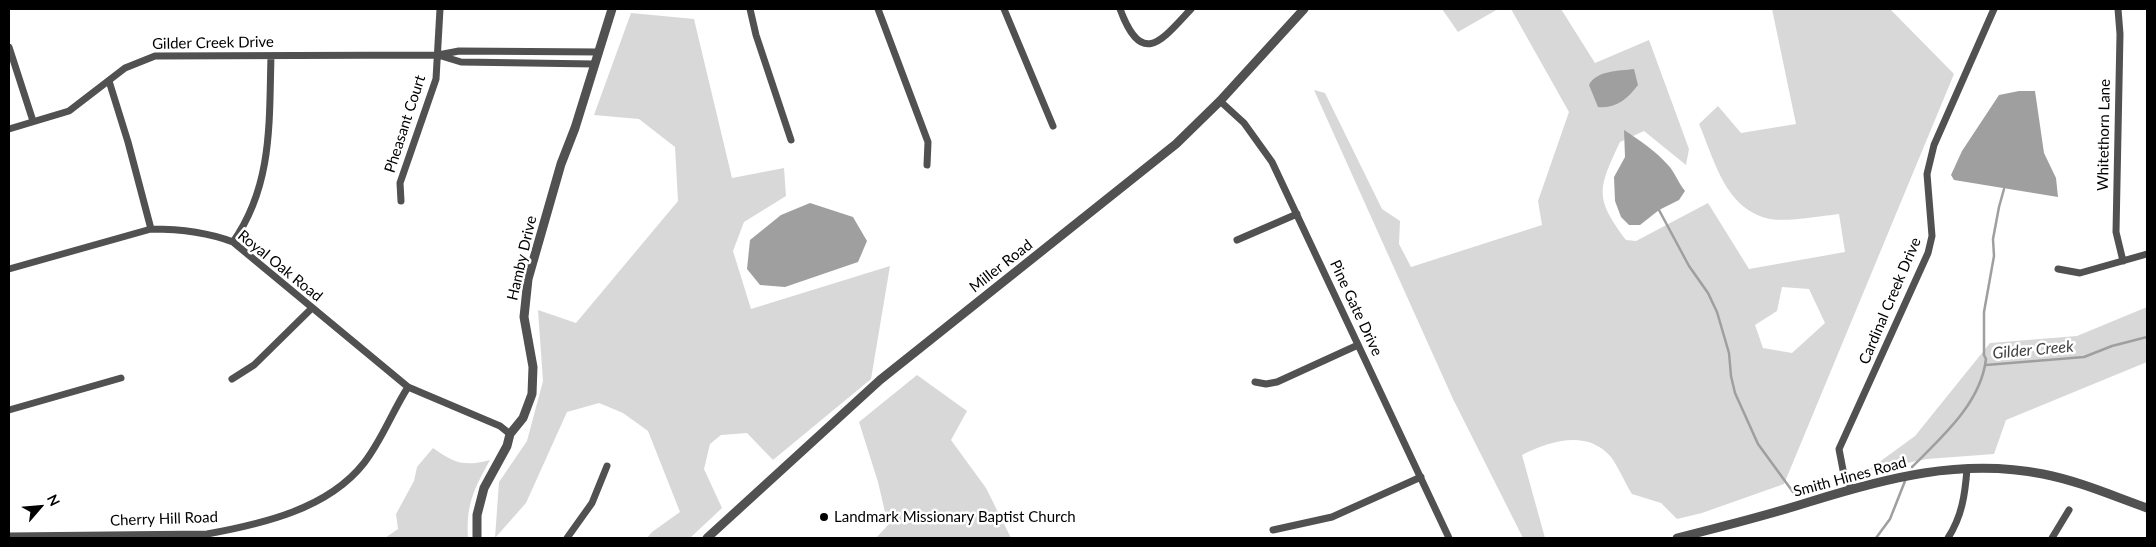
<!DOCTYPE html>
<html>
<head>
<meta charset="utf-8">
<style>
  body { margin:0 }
  #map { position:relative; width:2156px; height:547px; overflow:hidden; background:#fff; font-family:Lato,sans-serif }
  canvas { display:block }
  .frame { position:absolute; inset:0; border:10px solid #000; pointer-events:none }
  .north { position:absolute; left:15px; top:482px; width:50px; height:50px; -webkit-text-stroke:4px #fff; paint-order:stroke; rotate:63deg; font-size:14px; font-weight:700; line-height:20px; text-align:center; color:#000 }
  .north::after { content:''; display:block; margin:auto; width:18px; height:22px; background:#000; clip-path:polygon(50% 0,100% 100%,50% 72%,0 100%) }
</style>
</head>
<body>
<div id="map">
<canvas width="2156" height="547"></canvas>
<div class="frame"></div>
<div class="north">N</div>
</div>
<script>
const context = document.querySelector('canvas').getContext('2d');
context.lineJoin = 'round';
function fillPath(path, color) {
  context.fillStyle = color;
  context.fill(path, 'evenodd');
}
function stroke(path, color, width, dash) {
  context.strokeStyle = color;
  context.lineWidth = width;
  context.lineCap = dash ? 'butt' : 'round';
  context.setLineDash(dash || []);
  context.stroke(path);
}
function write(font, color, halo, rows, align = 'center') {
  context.font = font + ' Lato,sans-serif';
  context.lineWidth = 5;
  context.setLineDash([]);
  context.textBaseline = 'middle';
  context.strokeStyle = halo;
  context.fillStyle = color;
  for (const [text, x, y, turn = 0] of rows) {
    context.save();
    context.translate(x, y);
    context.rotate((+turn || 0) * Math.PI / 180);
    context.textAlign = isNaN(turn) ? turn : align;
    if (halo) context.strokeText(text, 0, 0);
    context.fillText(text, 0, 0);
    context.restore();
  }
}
fillPath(new Path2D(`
  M1442 9H1498L1458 32Z
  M1511 9H1561L1595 63 1649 40 1689 149 1686 165 1644 131 1620 142C1598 189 1594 197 1626 240L1636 241 1708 203 1749 269 1845 252 1839 214C1822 216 1786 222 1770 219 1725 209 1715 161 1699 124L1718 106 1741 133 1796 124 1772 9H1890L1954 74 1784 484 1702 513 1677 519 1661 503 1632 494C1625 483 1619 468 1611 457 1587 429 1550 441 1522 455L1545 538H1523L1453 399 1314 90 1325 93 1382 209 1400 221 1399 244 1411 267 1542 225 1538 201 1569 112ZM1782 287 1809 289 1825 323 1792 353 1763 348 1755 325 1777 311Z
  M631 13 694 19 732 178 784 168 786 196 744 222 733 251 751 309 890 266 871 379 773 460 747 433 721 435 710 444 704 469 722 508 690 538H647L652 532 680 512 648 431 623 413 599 403 567 412 526 503 495 538 499 482 527 441 543 381 538 310 576 323 678 201 675 147 639 119 594 115Z
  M2147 307V362L2006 420 1994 454 1927 459 1867 471 1915 436 1990 343 2077 336Z
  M917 375 967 411 951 440 986 488 1011 538H876L888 525 878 482 859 422Z
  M433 448C454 463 464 467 490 460 474 489 466 504 468 538H385L398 529 396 514 414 481 417 467Z`), '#d8d8d8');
fillPath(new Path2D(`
  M1634 69 1638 85C1627 99 1616 109 1598 107L1589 85C1597 70 1619 71 1634 69Z
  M2019 91H2035L2044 153 2056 178 2058 197 1954 180 1951 175 1962 151 1999 95Z
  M1624 130C1639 140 1656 151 1668 165 1675 172 1678 183 1685 191L1679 200 1659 210 1640 225H1629L1621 217 1615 201 1614 177 1625 157Z
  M810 203 853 217 867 241 858 262 785 287 760 285 747 269 750 240 781 215Z`), '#9f9f9f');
stroke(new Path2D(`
  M1659 210 1689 266 1708 293 1717 312 1729 353 1731 376 1735 393 1758 444 1793 492
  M1986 365 2084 357 2112 346 2147 337
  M1912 467C1942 437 1981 403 1986 359L1984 355V312L1994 256 1993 239 1999 207 2004 189
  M1876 538 1890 519 1905 481`), '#9f9f9f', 2.5);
stroke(new Path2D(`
  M750 9 756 35 791 140
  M878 9 928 142 927 165
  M1004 9 1053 126
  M1120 9C1142 68 1161 41 1191 9
  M2118 9 2120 34 2116 232 2123 261
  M9 47 33 121
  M438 55 461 62 595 64
  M109 81 128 142 151 229
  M1220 101 1244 123 1272 162 1449 538
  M9 129 69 111 125 68 155 56 438 55 459 51 599 52
  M401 201 400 183 436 79 440 9
  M1237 240 1297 214
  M233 242C273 185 269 122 271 56
  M9 269 151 229C179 229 207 232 233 242L408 387 500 426 510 434
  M2058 269 2080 273 2147 254
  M232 379 254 365 311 309
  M1255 382 1266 384 1277 382 1358 345
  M9 410 121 378
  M1851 488 1843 470 1839 449 1928 253 1932 236 1927 174 1934 145 1994 9
  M1273 530 1332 517 1421 477
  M9 536 207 534C262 524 328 509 364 463 382 440 392 412 408 387
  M567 538 592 503 607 466
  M1948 538C1962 516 1965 495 1967 469
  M2052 538 2069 510`), '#515151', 7);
stroke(new Path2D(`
  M477 538V515L484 488 507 446 510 434 523 418 532 394 533 367 524 317 528 279 561 164 575 128 612 9
  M707 538 880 380 1176 144 1220 101 1304 9
  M1677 538C1721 527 1765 516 1809 502 1886 478 1961 458 2043 474 2079 481 2113 496 2147 508`), '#515151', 9);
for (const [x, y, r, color] of [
  [824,517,5,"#000"]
]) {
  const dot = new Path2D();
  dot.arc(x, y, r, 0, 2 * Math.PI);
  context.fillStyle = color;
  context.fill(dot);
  stroke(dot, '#fff', 2);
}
write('15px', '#000', '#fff', [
  ["Gilder Creek Drive",213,43,-1],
  ["Pheasant Court",405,124,-72],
  ["Whitethorn Lane",2104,135,-89],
  ["Hamby Drive",522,258,-77],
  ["Royal Oak Road",280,266,39],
  ["Miller Road",1001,266,-38],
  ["Cardinal Creek Drive",1890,301,-67],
  ["Pine Gate Drive",1356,308,65],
  ["Smith Hines Road",1850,477,-15],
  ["Cherry Hill Road",164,519,-2]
]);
write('15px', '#000', '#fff', [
  ["Landmark Missionary Baptist Church",834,517]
], 'left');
write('italic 16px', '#404040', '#fff', [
  ["Gilder Creek",2033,350,-5]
]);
</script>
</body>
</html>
